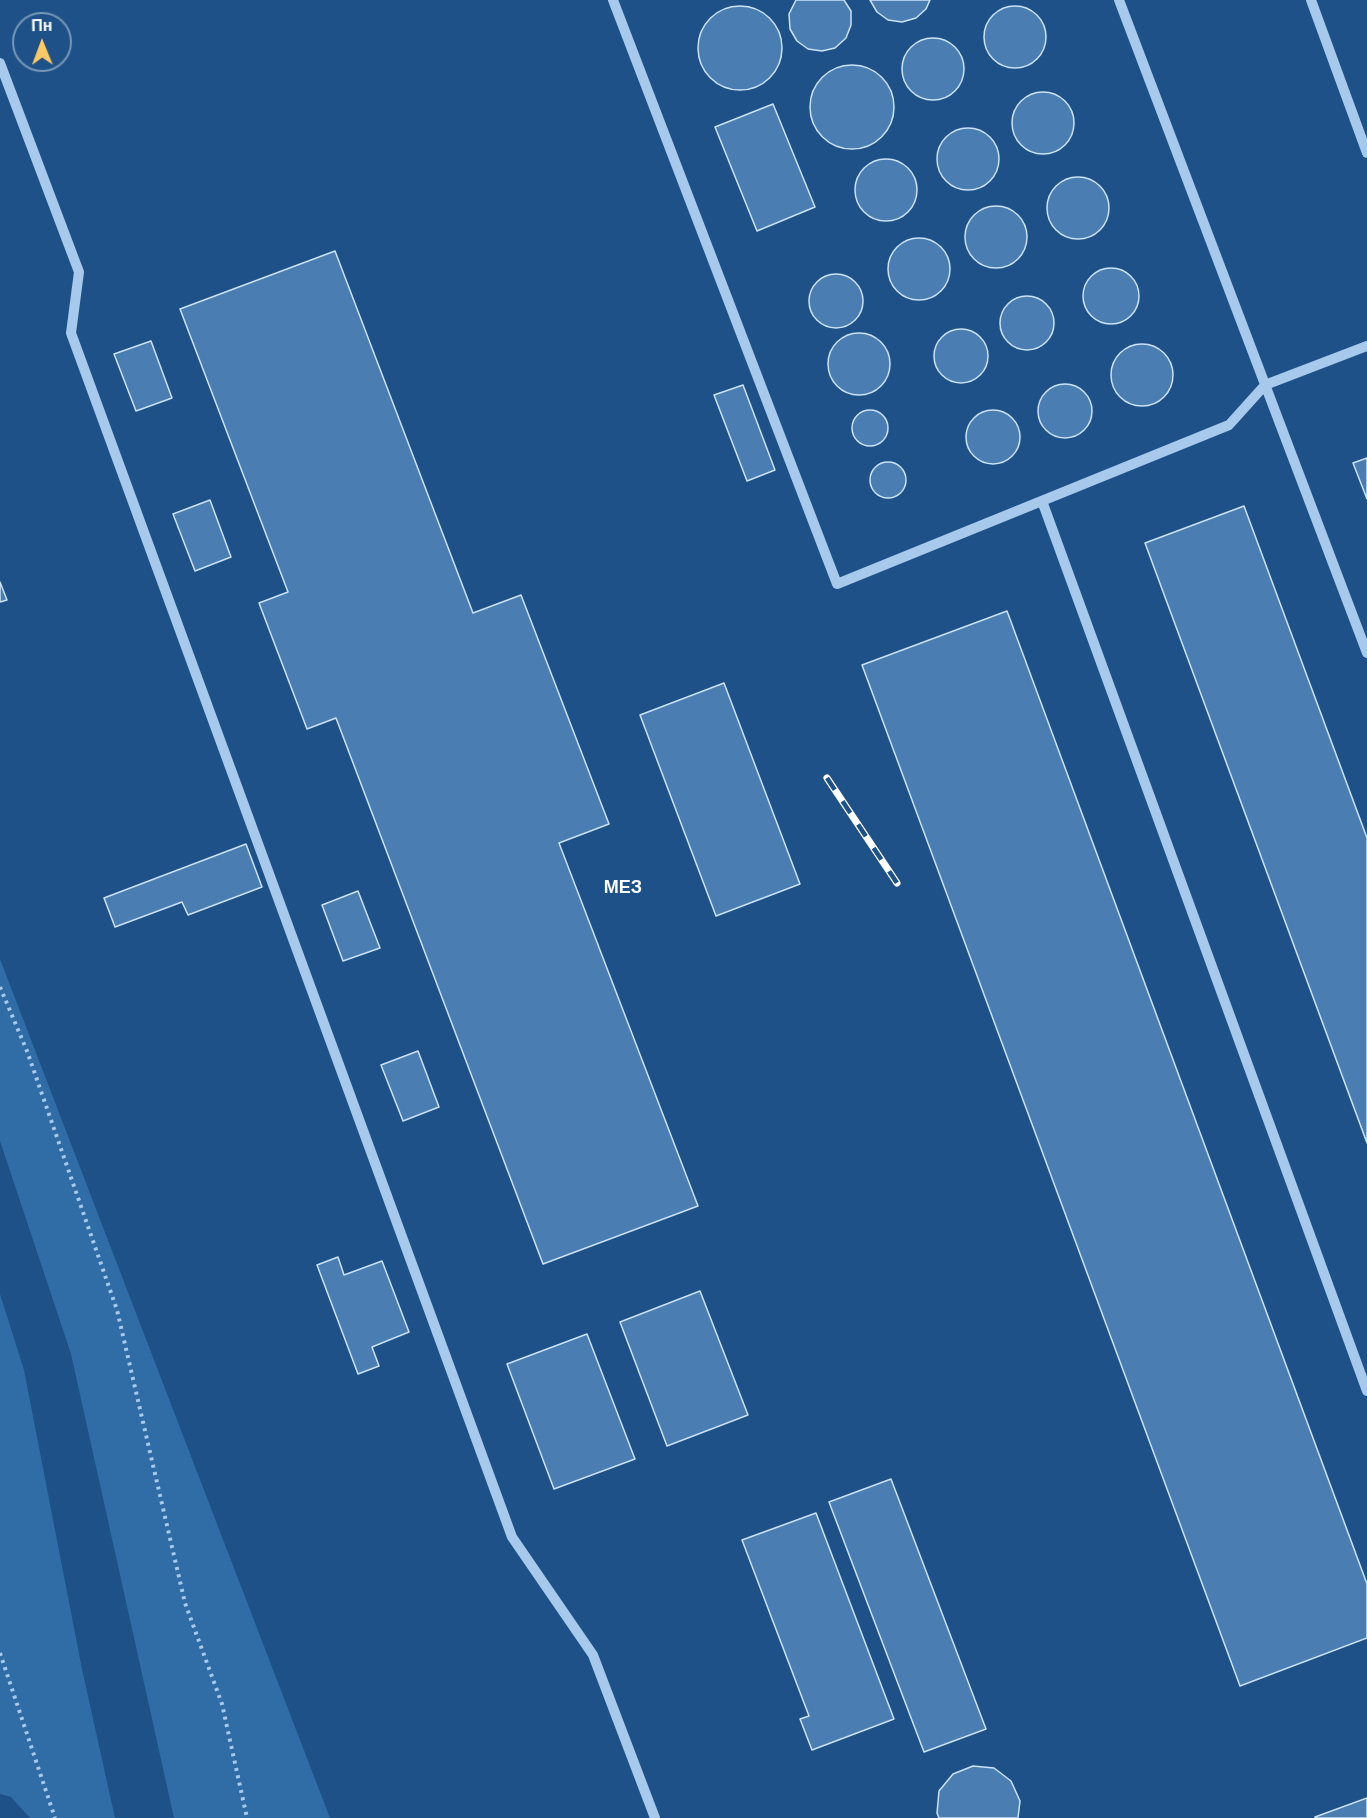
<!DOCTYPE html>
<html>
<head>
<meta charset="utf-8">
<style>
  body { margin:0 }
  #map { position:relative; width:1367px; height:1818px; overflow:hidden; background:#1d5188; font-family:Helvetica,sans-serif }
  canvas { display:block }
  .north { position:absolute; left:12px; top:12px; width:60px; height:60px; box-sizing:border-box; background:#1d5188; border:2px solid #7797b8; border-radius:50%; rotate:359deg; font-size:16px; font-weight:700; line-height:24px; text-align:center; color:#fff }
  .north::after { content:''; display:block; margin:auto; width:21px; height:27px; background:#fbc864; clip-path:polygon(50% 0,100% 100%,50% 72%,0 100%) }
</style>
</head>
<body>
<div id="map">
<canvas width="1367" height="1818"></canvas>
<div class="north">Пн</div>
</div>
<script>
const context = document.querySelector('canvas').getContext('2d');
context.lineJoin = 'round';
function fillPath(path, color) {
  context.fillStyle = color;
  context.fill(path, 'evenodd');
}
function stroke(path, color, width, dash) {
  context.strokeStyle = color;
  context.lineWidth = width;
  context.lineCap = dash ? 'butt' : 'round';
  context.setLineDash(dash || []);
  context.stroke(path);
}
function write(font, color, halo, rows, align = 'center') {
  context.font = font + ' Helvetica,sans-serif';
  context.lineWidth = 4.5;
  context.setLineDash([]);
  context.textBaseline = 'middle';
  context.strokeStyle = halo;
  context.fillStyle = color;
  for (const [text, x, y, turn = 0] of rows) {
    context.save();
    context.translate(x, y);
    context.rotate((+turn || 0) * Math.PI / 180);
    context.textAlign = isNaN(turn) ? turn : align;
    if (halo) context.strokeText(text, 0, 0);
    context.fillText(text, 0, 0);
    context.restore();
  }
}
fillPath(new Path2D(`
  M0 959 330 1818H174L71 1354 0 1141Z
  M0 1294 24 1370 82 1669 115 1818H30L11 1797 0 1794Z`), '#306ca6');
const building = new Path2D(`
  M796 0H844L851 11V25L846 38 835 48 822 51 808 49 797 41 790 29 789 14Z
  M870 0H930L926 9 916 18 902 22 888 20 877 12Z
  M984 37a31 31 0 1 1 62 0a31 31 0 1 1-62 0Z
  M698 48a42 42 0 1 1 84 0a42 42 0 1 1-84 0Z
  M902 69a31 31 0 1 1 62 0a31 31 0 1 1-62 0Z
  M810 107a42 42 0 1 1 84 0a42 42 0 1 1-84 0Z
  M1012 123a31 31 0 1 1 62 0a31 31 0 1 1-62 0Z
  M773 104 815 207 757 231 715 127Z
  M937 159a31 31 0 1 1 62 0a31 31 0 1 1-62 0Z
  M855 190a31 31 0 1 1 62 0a31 31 0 1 1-62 0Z
  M1047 208a31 31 0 1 1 62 0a31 31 0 1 1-62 0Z
  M965 237a31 31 0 1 1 62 0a31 31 0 1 1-62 0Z
  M888 269a31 31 0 1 1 62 0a31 31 0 1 1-62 0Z
  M335 251 473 613 521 595 609 824 559 843 698 1206 543 1264 336 718 307 729 259 603 288 592 180 309Z
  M1083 296a28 28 0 1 1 56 0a28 28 0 1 1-56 0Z
  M809 301a27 27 0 1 1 54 0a27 27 0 1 1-54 0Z
  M1000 323a27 27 0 1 1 54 0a27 27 0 1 1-54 0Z
  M934 356a27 27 0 1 1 54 0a27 27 0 1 1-54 0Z
  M828 364a31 31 0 1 1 62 0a31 31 0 1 1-62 0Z
  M151 341 172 398 136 411 114 354Z
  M1111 375a31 31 0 1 1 62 0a31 31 0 1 1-62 0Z
  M1038 411a27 27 0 1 1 54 0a27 27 0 1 1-54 0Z
  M743 385 775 470 747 481 714 395Z
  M852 428a18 18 0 1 1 36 0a18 18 0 1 1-36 0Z
  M966 437a27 27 0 1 1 54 0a27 27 0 1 1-54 0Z
  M1367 458V499L1353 463Z
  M870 480a18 18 0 1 1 36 0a18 18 0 1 1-36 0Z
  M210 500 231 557 195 571 173 514Z
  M1244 506 1367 838V1143L1145 543Z
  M0 582 7 600 0 602Z
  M1007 611 1367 1584V1638L1240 1686 862 665Z
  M724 683 800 884 716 916 640 715Z
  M246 844 262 887 188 915 182 902 115 927 104 898Z
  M358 891 380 948 343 961 322 905Z
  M418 1051 439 1107 403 1121 381 1065Z
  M338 1257 344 1275 382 1261 409 1332 372 1347 379 1366 358 1374 317 1265Z
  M700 1291 748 1415 667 1446 620 1322Z
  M587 1334 635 1459 554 1489 507 1364Z
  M891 1479 986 1729 924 1752 829 1502Z
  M816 1513 894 1719 812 1750 800 1719 809 1716 742 1540Z
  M973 1766 994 1768 1011 1781 1020 1801 1018 1818H939L937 1813 939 1791 953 1774Z
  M1367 1798V1818H1315V1817Z`);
fillPath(building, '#4a7eb2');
stroke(building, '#cbe2f8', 1.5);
stroke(new Path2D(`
  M0 987 27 1051 117 1310 185 1603 222 1704 247 1818
  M0 1653 55 1818`), '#a6c9ec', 4, [3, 4.5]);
stroke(new Path2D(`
  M613 0 837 584 1229 425 1265 385 1367 346
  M1119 0 1367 653
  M1311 0 1367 153
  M0 63 79 272 71 333 512 1537 593 1655 655 1818
  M1042 501 1367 1391`), '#a6c9ec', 10);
const rail = new Path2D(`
  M827 778 897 883`);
stroke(rail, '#fff', 7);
stroke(rail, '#1d5188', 4.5, [14]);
write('bold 18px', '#fff', '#1d5188', [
  ["МЕЗ",623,888]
]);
</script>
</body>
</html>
